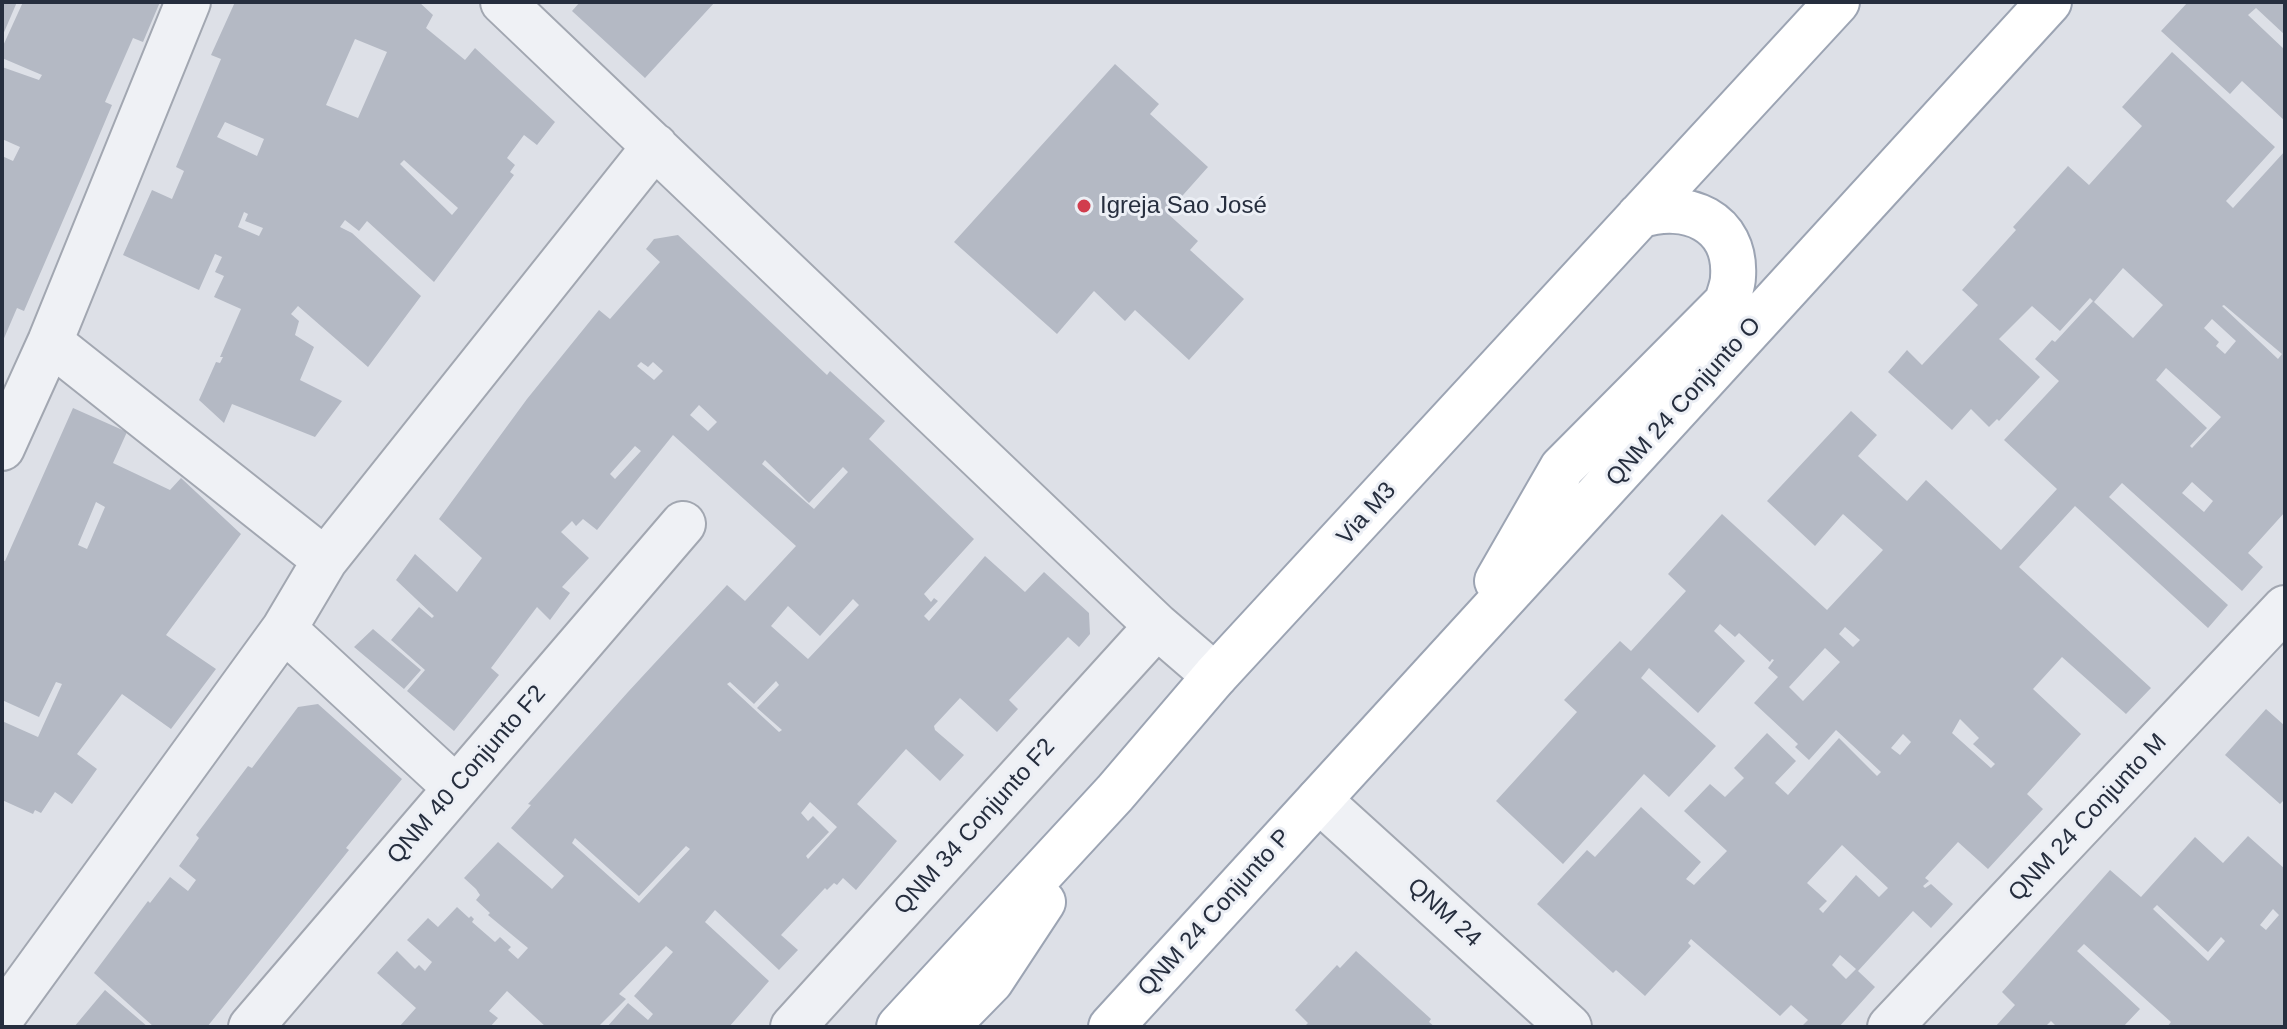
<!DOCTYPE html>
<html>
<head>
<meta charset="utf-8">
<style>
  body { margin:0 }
  #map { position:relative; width:2287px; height:1029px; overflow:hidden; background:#dde0e7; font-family:Arial,sans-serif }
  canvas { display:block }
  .frame { position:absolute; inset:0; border:4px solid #262e3e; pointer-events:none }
</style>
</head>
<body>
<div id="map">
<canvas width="2287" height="1029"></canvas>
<div class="frame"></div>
</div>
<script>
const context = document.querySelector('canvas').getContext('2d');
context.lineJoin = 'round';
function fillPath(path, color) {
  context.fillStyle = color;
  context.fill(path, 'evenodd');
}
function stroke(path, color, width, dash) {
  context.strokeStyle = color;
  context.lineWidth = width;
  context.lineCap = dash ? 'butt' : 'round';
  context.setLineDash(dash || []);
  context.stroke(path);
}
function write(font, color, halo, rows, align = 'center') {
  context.font = font + ' Arial,sans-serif';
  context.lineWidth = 6;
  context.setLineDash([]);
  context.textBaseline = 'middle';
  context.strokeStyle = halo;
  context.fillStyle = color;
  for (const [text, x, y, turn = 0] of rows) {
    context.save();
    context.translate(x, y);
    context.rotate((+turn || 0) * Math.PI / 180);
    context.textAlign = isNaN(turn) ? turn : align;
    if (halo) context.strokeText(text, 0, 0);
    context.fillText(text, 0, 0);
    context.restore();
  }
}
fillPath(new Path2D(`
  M2 2H17L2 37Z
  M23 2H160L143 42 133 38 105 102 112 105 83 174 24 311 17 308 2 343V156L13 161 20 147 2 139V67L39 80 42 75 2 58V48Z
  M235 2H419L433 15 426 28 465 60 475 48 555 122 537 145 524 135 507 158 515 165 510 172 514 175 434 282 367 221 359 231 345 220 340 227 352 233 421 296 368 367 298 306 291 314 299 321 295 335 314 347 300 380 342 401 315 437 232 404 224 423 199 400 216 362 220 363 223 357H220L241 309 214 297 224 276 215 272 222 257 215 254 199 290 123 255 152 190 172 199 184 171 176 167 221 59 211 55ZM355 39 387 52 358 118 326 105ZM225 122 264 139 257 156 217 137ZM404 160 458 208 452 215 400 164ZM244 212 248 214 245 221 263 228 259 236 238 227Z
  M580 2H715L645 78 572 11Z
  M2188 2H2285V35L2256 8 2248 15 2285 50V121L2242 81 2230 94 2161 31Z
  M2172 52 2275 147 2226 201 2233 208 2285 151V512L2248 553 2263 567 2242 591 2122 483 2109 497 2228 605 2208 628 2075 506 2019 567 2151 688 2126 714 2062 657 2033 689 2081 734 2027 794 2043 809 1988 869 1958 842 1925 878 1929 881 1923 886 1925 888 1931 884 1953 904 1931 928 1913 911 1858 971 1875 987 1839 1027H1801L1808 1020 1791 1005 1780 1016 1691 939 1688 943 1691 946 1645 996 1616 970 1613 973 1537 904 1587 850 1595 857 1641 807 1701 862 1686 879 1694 885 1727 851 1684 811 1710 784 1725 797 1744 778 1734 768 1767 733 1796 761 1775 783 1788 795 1839 738 1877 776 1881 772 1836 730 1809 760 1795 747 1798 744 1754 703 1778 677 1768 668 1774 660 1772 659 1770 662 1739 633 1735 637 1720 624 1714 631 1745 661 1698 713 1649 668 1641 678 1716 746 1669 797 1644 774 1563 864 1496 801 1577 712 1564 700 1620 641 1631 651 1686 591 1668 574 1722 514 1827 610 1883 550 1843 514 1815 546 1767 501 1851 411 1877 435 1858 456 1907 501 1926 480 2001 550 2057 489 2004 440 2059 381 2035 359 2052 340 2055 342 2093 301 2090 298 2060 331 2032 306 1999 339 2040 377 1999 421 1997 419 1989 427 1971 409 1952 430 1888 372 1907 350 1922 365 1978 305 1962 290 2016 230 2013 227 2068 166 2089 185 2142 126 2122 107ZM2123 268 2163 305 2133 338 2094 302ZM2224 305 2282 354 2278 359 2222 306ZM2212 319 2236 341 2225 354 2216 346 2219 342 2204 328ZM2166 368 2221 417 2192 448 2190 446 2207 428 2156 380ZM2192 482 2213 501 2204 512 2182 493ZM1845 627 1860 640 1853 647 1839 634ZM1825 648 1840 662 1803 701 1789 687ZM1960 719 1979 738 1973 744 1995 764 1991 768 1952 733ZM1903 734 1911 742 1900 755 1891 748ZM1842 845 1888 888 1879 897 1856 875 1823 913 1819 909 1827 901 1807 883ZM1840 955 1856 969 1846 979 1832 965Z
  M1115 64 1159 104 1150 114 1208 167 1167 213 1198 241 1190 250 1244 299 1189 360 1135 310 1125 321 1094 291 1057 334 954 242Z
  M678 235 827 375 830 371 885 421 869 439 974 539 924 594 931 602 934 598 938 601 924 616 929 621 985 556 1025 592 1044 572 1089 613 1090 634 1079 647 1068 637 1009 700 1018 709 997 732 960 698 934 726 935 730 964 755 940 781 906 749 857 804 897 841 856 890 843 878 837 885 834 883 827 890 825 888 781 935 798 950 779 970 715 910 705 922 769 981 729 1027H607L628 1003 648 1020 653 1014 634 996 673 952 666 946 619 994 626 999 598 1027H546L507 991 489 1011 498 1018 490 1027H399L416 1008 377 973 397 951 415 969 419 965 425 971 432 962 407 940 428 918 438 927 457 907 469 918 471 916 474 919 472 922 495 942 500 937 511 947 508 950 518 959 528 948 488 915 490 913 476 900 480 895 476 889 464 878 498 842 552 889 564 876 511 828 531 805 528 804 628 692 727 585 745 601 796 546 673 435 597 530 583 519 576 526 572 521 561 532 589 558 562 587 570 593 550 620 537 607 491 668 499 675 454 731 407 691 425 670 391 640 419 607 432 618 434 616 396 580 415 554 457 592 482 558 439 519 527 399 599 310 610 319 660 262 646 249 654 239ZM641 362 648 367 653 362 663 371 654 380 637 366ZM699 405 717 422 708 431 690 415ZM635 446 641 451 615 479 610 474ZM765 460 809 503 843 467 848 472 814 509 762 464ZM853 599 859 605 808 659 771 626 788 606 820 636ZM776 681 779 685 757 708 782 730 779 732 727 684 730 682 754 704ZM810 802 837 827 808 859 806 856 829 832 813 816 808 821 801 813ZM575 838 639 896 686 846 690 849 639 903 572 843Z
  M73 408 127 432 113 463 170 490 181 478 241 534 166 635 216 669 171 729 122 694 77 754 97 769 72 804 55 792 41 813 35 810 33 814 2 800V721L38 737 62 684 56 682 39 717 2 700V560L5 561ZM96 502 105 507 87 549 78 545Z
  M373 629 421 670 404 689 354 647Z
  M318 704 402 779 346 848 349 850 207 1027H154L94 973 148 901 150 903 170 877 188 891 196 880 179 866 199 838 196 835 248 766 252 768 298 707Z
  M2266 709 2285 726V799L2280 804 2225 755Z
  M2248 836 2285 869V1027H2167L2171 1022 2084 944 2077 951 2140 1009 2123 1027H2057L2051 1021 2045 1027H1995L2015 1005 2002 992 2110 870 2141 897 2195 837 2223 863ZM2157 905 2208 952 2221 937 2225 941 2208 961 2153 909ZM2273 909 2279 915 2266 930 2260 925Z
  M1356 951 1431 1019 1429 1022 1435 1027H1304L1308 1023 1295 1010 1337 965 1340 968Z
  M105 990 148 1027H74Z`), '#b4b9c4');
const minor = new Path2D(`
  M503 2 1157 626 1215 676
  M50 342 325 560
  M2 448 50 342 188 2
  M284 629 456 788
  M1319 800 1569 1027
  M2 1017 284 629 325 560 655 146
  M251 1027 683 524
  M793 1027 1157 626
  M1890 1027 2285 608`);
const major = new Path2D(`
  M1497 581 1562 468 1727 302C1729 294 1733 285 1733 277 1737 221 1686 200 1639 216
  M899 1027 1115 793 1215 676 1837 2
  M946 1027 991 981 1043 902
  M1111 1027 2049 2`);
stroke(minor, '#a2a7b1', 48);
stroke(major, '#9ca4b3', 48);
stroke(minor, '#eff1f5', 44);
stroke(major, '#fff', 44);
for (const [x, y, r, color] of [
  [1084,206,8,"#d13d4d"]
]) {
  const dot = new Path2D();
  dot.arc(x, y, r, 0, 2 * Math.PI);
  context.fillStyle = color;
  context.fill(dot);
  stroke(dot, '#eceff5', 3);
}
write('24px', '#262e3e', '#eceff5', [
  ["Igreja Sao José",1100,206]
], 'left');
write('24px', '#262e3e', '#eceff5', [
  ["QNM 24 Conjunto O",1684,402,-48],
  ["Via M3",1367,514,-48],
  ["QNM 40 Conjunto F2",467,775,-49],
  ["QNM 24 Conjunto M",2088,818,-47],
  ["QNM 34 Conjunto F2",975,827,-48],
  ["QNM 24 Conjunto P",1215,913,-48],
  ["QNM 24",1444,913,42]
]);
</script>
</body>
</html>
